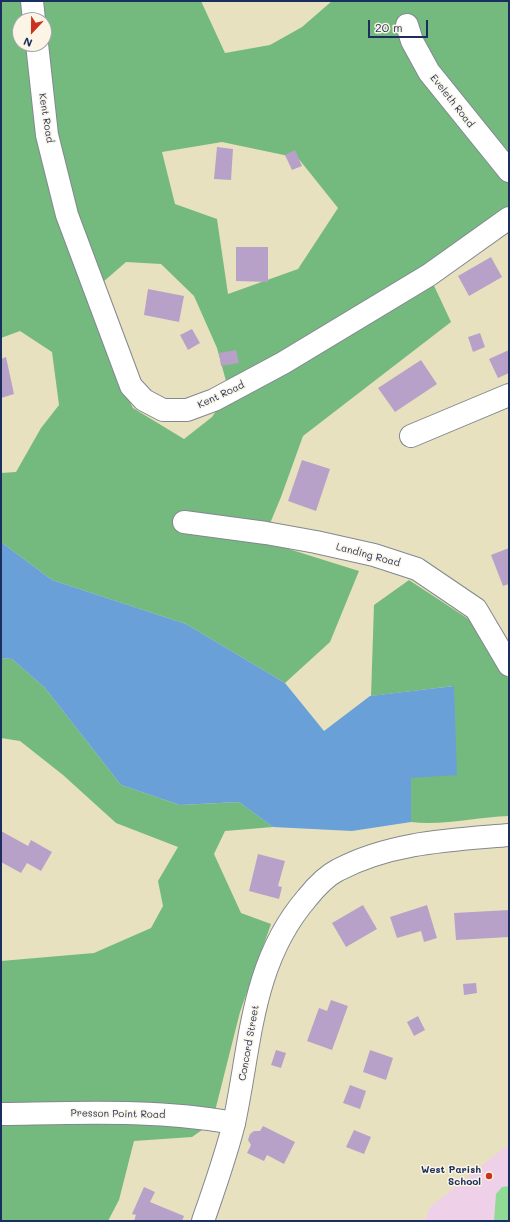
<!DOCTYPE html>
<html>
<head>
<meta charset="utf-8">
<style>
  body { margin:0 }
  #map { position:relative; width:510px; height:1222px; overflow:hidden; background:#e8e1bf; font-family:Mali,sans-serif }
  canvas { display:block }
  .frame { position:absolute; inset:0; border:2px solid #1b2f5e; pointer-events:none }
  .north { position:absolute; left:12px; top:12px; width:40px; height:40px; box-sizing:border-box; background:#fcf5e5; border:1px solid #a2a6af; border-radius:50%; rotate:202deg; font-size:11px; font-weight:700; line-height:16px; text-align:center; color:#1b2f5e }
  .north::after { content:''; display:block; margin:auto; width:14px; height:18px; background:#c8321e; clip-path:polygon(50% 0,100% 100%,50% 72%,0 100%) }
  .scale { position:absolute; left:368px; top:20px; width:60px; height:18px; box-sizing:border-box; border:2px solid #1b2f5e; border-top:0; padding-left:5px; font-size:12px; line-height:14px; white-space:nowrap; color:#1b2f5e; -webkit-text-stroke:3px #fcf5e5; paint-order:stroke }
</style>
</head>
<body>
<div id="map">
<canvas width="510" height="1222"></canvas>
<div class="frame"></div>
<div class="north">N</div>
<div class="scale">20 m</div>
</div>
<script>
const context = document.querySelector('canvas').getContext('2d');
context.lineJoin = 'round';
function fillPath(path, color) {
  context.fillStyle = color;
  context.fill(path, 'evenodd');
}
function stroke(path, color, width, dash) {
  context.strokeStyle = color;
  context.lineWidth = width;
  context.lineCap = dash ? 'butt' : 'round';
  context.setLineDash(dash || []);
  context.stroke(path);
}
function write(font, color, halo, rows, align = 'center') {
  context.font = font + ' Mali,sans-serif';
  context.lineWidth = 3;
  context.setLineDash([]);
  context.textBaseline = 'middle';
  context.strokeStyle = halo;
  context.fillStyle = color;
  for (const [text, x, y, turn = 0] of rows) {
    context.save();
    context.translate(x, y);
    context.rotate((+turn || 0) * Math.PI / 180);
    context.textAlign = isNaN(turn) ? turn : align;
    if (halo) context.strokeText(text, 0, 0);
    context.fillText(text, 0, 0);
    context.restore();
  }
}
fillPath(new Path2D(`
  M509 1144V1221H425L430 1207Z`), '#eed0e8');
fillPath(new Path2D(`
  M509 1186V1221H494L496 1194 502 1187Z`), '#91da96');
fillPath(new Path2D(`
  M1 1H201L225 53 270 45 302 27 332 1H509V218L429 275 451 322 303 436 281 497 266 533 260 540 359 571 330 642 285 683 186 624 52 580 1 542V473L16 472 41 428 59 405 52 352 20 331 1 338ZM20 20H44V44H20ZM222 142 298 158 338 208 298 269 228 294 217 219 175 204 162 152ZM126 262 161 264 194 296 217 348 229 392 212 417 184 439 133 408 122 386 95 289Z
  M409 580 470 620 503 668 509 680V816C477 817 443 826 411 822V778L454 686 371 696 374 605Z
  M1 658 12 659 45 688 121 785 180 805 239 802 273 827 225 831 214 854 241 913 271 924 240 1012 212 1123 192 1137 134 1141 119 1200 108 1221H1V961L94 953 151 928 163 906 158 881 178 847 116 823 63 775 20 741 1 738Z`), '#74ba7f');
fillPath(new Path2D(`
  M1 542 52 580 186 624 285 683 324 731 370 696 454 686 457 775 411 778V822L352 831 273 827 239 802 180 805 121 785 45 688 12 659 1 658Z`), '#68a0d7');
fillPath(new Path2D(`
  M217 147 233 149 231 180 214 179Z
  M295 150 302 166 292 170 285 155Z
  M236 247H268V282L236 281Z
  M491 257 502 277 469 296 458 276Z
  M148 289 184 296 179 322 144 315Z
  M192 329 200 343 188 350 180 335Z
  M480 333 485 347 473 352 468 337Z
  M236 350 239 363 221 366 219 353Z
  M509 350V373L498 378 489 359Z
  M6 357 14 394 1 398V359Z
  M421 360 437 384 395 412 378 388Z
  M302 460 330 469 316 511 288 501Z
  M509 548V584L503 586 491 555Z
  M1 831 28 846 31 840 52 852 41 871 27 863 21 873 1 862Z
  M258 854 285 861 278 886 282 887 279 899 249 891Z
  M363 905 377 929 346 947 332 923Z
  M427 905 437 938 424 942 421 931 397 938 390 917Z
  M509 910V937L456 940 454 913Z
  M476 983 477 993 464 995 463 984Z
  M331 1000 348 1006 332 1050 307 1041 319 1008 327 1011Z
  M418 1016 425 1030 414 1036 407 1022Z
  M276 1050 286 1053 281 1068 271 1065Z
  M370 1050 393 1058 386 1080 363 1072Z
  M350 1085 366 1091 360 1109 343 1103Z
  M263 1126 295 1142 284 1164 267 1155 264 1161 247 1153 251 1145 248 1140 250 1134 254 1131H260Z
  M354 1130 371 1137 364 1154 346 1147Z
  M144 1187 155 1192 150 1202 184 1216 182 1221H134L136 1215 132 1214Z`), '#b8a1c8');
const minor = new Path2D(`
  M32 1 34 20
  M407 25 412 41 429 72 509 171
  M37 44 47 135 67 215 131 386 144 400 163 410H187L214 400 283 363 429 275 509 218
  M411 436 509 395
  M184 522 266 533 316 542 374 555 417 569 476 609 509 665
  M1 1114C78 1113 158 1109 234 1123`);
const major = new Path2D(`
  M203 1221C214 1189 226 1156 234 1123 251 1044 251 963 307 898 315 888 326 876 338 870 391 842 451 840 509 835`);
stroke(minor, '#82888e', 24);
stroke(major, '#82888e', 24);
stroke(minor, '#fff', 22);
stroke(major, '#fff', 22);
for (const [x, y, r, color] of [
  [489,1176,4,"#c8321e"]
]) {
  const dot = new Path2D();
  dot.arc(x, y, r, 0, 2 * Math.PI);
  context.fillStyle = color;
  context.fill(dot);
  stroke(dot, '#fcf5e5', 1.5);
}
write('10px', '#1b2f5e', '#fcf5e5', [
  ["Eveleth Road",452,101,52],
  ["Kent Road",46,118,81],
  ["Kent Road",221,395,-25],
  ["Landing Road",368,555,15],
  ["Concord Street",249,1043,-80],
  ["Presson Point Road",118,1114,1]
]);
write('bold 10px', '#1b2f5e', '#fcf5e5', [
  ["West Parish",481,1170],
  ["School",481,1182]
], 'right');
</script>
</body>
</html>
